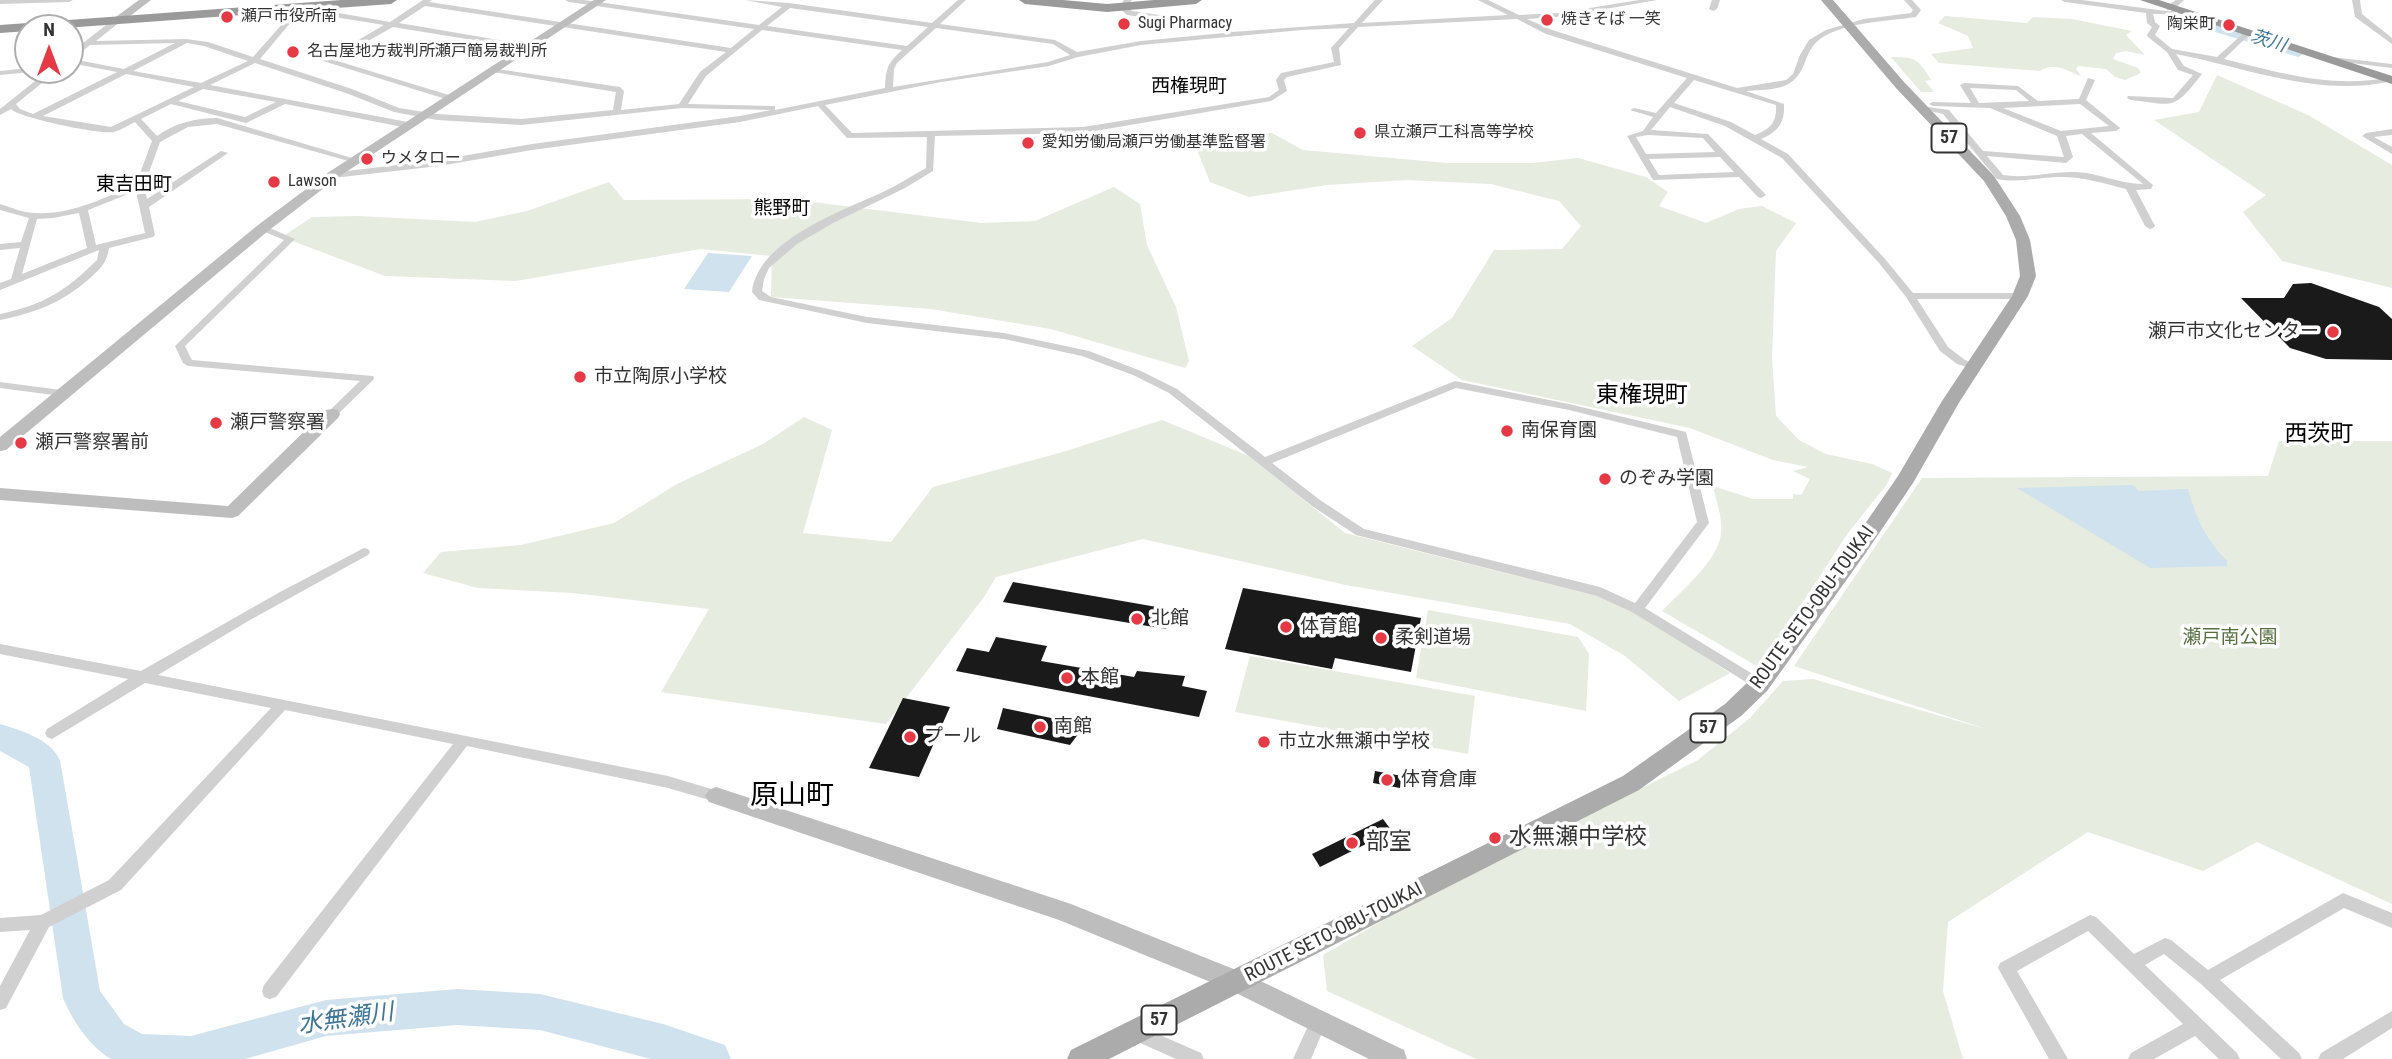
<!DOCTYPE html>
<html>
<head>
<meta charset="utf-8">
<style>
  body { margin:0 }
  #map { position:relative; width:2392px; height:1059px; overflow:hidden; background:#fff; font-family:"Roboto Condensed",sans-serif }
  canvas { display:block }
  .north { position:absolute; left:14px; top:14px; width:70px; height:70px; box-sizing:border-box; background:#fff; border:2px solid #adadad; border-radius:50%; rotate:0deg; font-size:19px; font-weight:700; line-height:28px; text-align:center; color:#333 }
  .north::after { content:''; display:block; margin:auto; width:24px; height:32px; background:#e63946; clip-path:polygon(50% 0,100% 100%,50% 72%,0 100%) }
</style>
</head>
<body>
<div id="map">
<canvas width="2392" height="1059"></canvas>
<div class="north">N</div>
</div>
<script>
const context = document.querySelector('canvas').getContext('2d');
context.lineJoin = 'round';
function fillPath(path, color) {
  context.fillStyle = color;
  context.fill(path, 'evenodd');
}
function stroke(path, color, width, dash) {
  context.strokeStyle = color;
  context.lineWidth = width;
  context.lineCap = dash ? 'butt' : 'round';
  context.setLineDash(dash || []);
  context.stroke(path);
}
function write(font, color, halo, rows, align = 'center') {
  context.font = font + ' "Roboto Condensed","Noto Sans JP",sans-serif';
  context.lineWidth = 7;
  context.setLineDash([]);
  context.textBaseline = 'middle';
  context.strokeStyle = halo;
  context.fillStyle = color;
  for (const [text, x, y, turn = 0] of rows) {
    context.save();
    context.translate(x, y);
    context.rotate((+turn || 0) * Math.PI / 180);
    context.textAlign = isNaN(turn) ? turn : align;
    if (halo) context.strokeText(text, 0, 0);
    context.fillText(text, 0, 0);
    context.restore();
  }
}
fillPath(new Path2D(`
  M1945 16 2027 23 2033 17 2072 19 2132 31 2126 35 2145 55 2126 51 2116 53 2113 59 2138 68 2141 73 2125 80 2115 77 2106 69 2078 66 2076 69 2081 76C2066 71 2055 61 2040 71L1939 63 1931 54 1973 48 1968 36 1938 23Z
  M1891 57C1916 57 1918 59 1931 80L1925 81 1934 92H1921Z
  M2217 75 2308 115 2392 165V288L2282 261 2243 212 2266 195 2154 120 2199 112Z
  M1272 133 1303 150 1447 163H1532L1578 158 1646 177 1668 192 1659 206 1706 223 1739 209 1762 206 1796 223 1776 251 1772 357 1776 416 1799 440 1826 454 1872 464 1892 473 1887 484 1848 533 1760 668 1662 611C1680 592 1718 561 1721 534 1723 518 1716 501 1713 486L1753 499H1793V494L1801 495 1810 479 1793 471 1808 467 1773 460 1690 428 1462 380 1412 346 1452 318 1494 250 1562 249 1581 226 1559 201 1491 184 1407 180 1327 185 1249 197 1210 182 1195 145 1230 134Z
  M609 182 624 200 788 199 981 223 1035 221 1114 187 1140 204 1147 245 1176 307 1189 361 1185 368 1051 329 931 309 771 297 772 256 700 249 516 281 385 276 282 237 312 217 357 216 475 222 527 211Z
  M804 417 832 430 803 533 891 542 933 487 1063 452 1162 420 1249 456 1345 533 1621 602 1730 673 1679 701 1625 656 1570 624 1346 585 1143 539 996 577 984 597 886 724 661 692 709 609 573 593 478 588 423 573 441 552 521 545 614 523 677 484 763 444Z
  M2279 441H2392V904L2257 842 2203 871 2088 832 1948 922 1943 991 1963 1059H1476L1327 991 1323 955 1425 896 1698 760 1750 718 1783 681 1813 679 1989 730 1794 666 1922 478 2268 476Z
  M1428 610 1578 637 1589 654 1586 711 1416 678Z
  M1250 656 1475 696 1468 754 1235 712Z`), '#e6ecdf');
fillPath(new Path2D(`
  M708 253 752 256 729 292 684 289Z
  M2133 485 2139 491 2188 489C2196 518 2206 540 2227 561V566L2150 568 2017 488Z`), '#cfe2ee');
fillPath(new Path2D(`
  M2218 22 2304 48 2307 52 2298 57 2212 31 2209 27 2212 23Z
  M0 724C22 731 49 738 60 760L100 991 124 1024 142 1034 191 1036 326 1000 457 989 540 994 663 1024 725 1045 731 1059H651L540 1030 457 1025 326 1036 245 1059H111C89 1046 73 1021 63 998L29 767 0 751Z`), '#cfe2ee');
fillPath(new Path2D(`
  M2311 283 2379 307 2392 319V360L2326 359 2290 348 2241 298H2284L2293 284Z
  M1013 582 1174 610 1166 629 1003 602Z
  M1243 588 1421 618 1411 672 1335 658 1332 669 1225 649Z
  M996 637 1047 646 1041 661 1134 677 1137 671 1185 676 1182 686 1207 691 1199 717 956 671 967 648 989 652Z
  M903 698 950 707 919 777 869 768Z
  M1003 708 1085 725 1070 745 997 729Z
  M1375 771 1402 776 1400 788 1373 783Z
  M1383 819 1392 831 1320 867 1312 854Z`), '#1a1a1a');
fillPath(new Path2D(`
  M0 0H73L69 2 0 4Z
  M423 0H432L429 2 731 48 754 29 569 2 565 0H584L759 25 782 7 745 0 789 3 932 23 958 0H966L940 24 1055 40 1077 52 1141 41 1224 33 1223 29 1127 15 1119 8 1124 0H1132L1127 7 1132 11 1226 25H1229L1232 32 1354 23 1375 0H1383L1362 23 1508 15 1478 0H1488L1519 15 1559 13 1639 0H1657L1559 17 1527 19 1552 30 1737 88 1786 80 1793 74 1800 55 1809 40 1826 30 1864 19 1911 13 1913 10 1904 0H1912L1921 10 1916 17C1884 22 1847 21 1820 39 1812 45 1808 54 1805 62 1795 91 1774 89 1746 91L1784 104C1785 123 1778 132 1761 139L1788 154 1885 259 1913 293H2020L2025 296 2020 299H1917L1948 347 1965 360 1979 366 1974 369 1957 364 1940 351 1906 297 1879 263 1782 158 1725 126 1670 107 1651 130 1708 134 1766 195 1761 198 1758 197 1739 177 1653 180 1627 136 1643 131 1653 117 1630 110 1634 108 1656 113 1687 78 1546 34 1517 19 1358 27 1339 48 1341 65 1287 77 1284 80 1287 91 1271 101 1083 133 935 136 933 171 905 188 833 223 797 244 769 268 764 279 762 291 771 297 867 317 1004 333 1089 351 1141 371 1177 389 1265 457 1455 381 1569 404 1686 432 1709 523 1645 608 1764 681 1766 685 1764 689 1759 690 1632 612 1597 596 1356 535 1312 506 1169 393 1133 375 1082 356 1004 339 867 323 759 300 752 292C758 240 842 211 883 192 898 185 911 176 926 168L927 137 847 138 818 106 740 122 532 150 439 166 333 178 329 175 330 173 439 160 532 144 740 116 771 110 682 108 521 125 437 120 394 112 346 93 255 63 210 85 408 122 412 125 408 128 285 104 246 123 171 104 141 119 157 136C175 123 195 118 217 118L359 160 352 162 217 124 188 127 160 142 144 186 147 199 221 151 228 153 149 207 155 235 153 237 109 248C107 263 100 269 89 279 62 303 34 313 0 320V314C43 305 66 291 97 260L99 250 0 290V283L11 279 20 248 0 250V244L21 242 29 218 0 210V204C7 206 14 209 21 211 61 220 100 200 136 184L152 141 135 122C129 125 121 130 114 132 102 135 19 118 11 109L0 115V109L49 70H58L16 104 20 109 33 114 117 72 70 63V53L114 19 121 21 96 41 186 39 208 42 253 57 299 5H302V9L260 59 352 89 399 108 437 114 521 119 613 110 616 92 493 72 489 70 490 68 620 87 624 91 621 110 679 104 700 72 726 52 425 6 399 23 528 45 532 47 528 49 393 27 334 60 452 96 453 98 449 100 323 61 384 25 310 13 308 4H314L316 9 390 22ZM790 8 928 27 907 46 767 26ZM936 28 1053 44 1070 55 1048 62 893 87 894 69 897 63ZM1349 28 1331 48 1334 62 1281 73 1276 80 1279 90 1269 97 1083 127 852 133 825 105 941 82 1049 66 1078 57 1141 45 1302 30ZM762 30 902 50C887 64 886 68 885 88L775 110V106H772L688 104 706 76ZM175 43 124 69 72 59 90 45ZM187 43 204 46 248 61 201 83 133 71ZM126 74 194 87 111 127 43 116ZM1694 80 1776 105C1777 123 1770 129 1755 135L1731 122 1674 103ZM203 89 276 102 245 117 178 101ZM1648 135 1703 138 1715 152 1646 154 1636 137ZM1720 157 1734 172 1659 175 1649 159ZM136 191 145 233 96 245 88 210ZM79 213 87 248 22 274 37 219 53 218ZM1456 388 1569 410 1677 437 1697 522 1635 603 1600 587 1364 529 1320 500 1272 463Z
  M1712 0H1720L1717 9 1713 11 1709 9Z
  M2061 0H2082L2166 11 2188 10 2189 12 2185 14H2153L2155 22 2160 26 2155 35 2172 49 2217 57 2247 30H2250V34L2224 59C2282 73 2332 89 2391 77L2392 81C2319 98 2248 68 2176 54L2184 66 2202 74C2173 111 2175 105 2131 100L2127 98 2128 96 2173 98 2193 75 2178 70 2167 52 2148 37 2147 35 2152 27 2147 23 2146 13 2065 2Z
  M2176 0H2184L2173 10H2167V6Z
  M2352 0H2360L2362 14 2392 38V44L2355 17Z
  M2332 57 2392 64V68L2335 61H2332Z
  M28 68V70H32L31 72 0 75V71Z
  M2088 78 2095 80 2086 100 2120 128 2116 131 2091 133 2153 185 2151 189 2136 190 2155 226 2153 228 2150 229 2145 226 2126 189C2103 183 2080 176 2057 177 2036 178 2017 183 1997 179L1943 114 1918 108 1922 106 1949 110 1983 151 2064 157 2057 136 1990 108 1933 106 1929 104 1933 102 1971 103 1960 85 1964 83 2018 86 2038 101 2079 99ZM1970 88 2016 90 2029 101 1979 103ZM2080 104 2109 126 2061 131 2003 108ZM2082 134 2143 184C2120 184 2099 173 2076 172 2052 171 2027 179 2003 175L1987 156 2066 163 2073 157 2066 136Z
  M2392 129V135L2374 137 2392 147V154L2362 136 2366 133Z
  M263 225 295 239 185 346 192 360 373 376 374 378 373 380 336 416H328L326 414 360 381 188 366 183 363 175 346 284 240 260 230V226Z
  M0 382 61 390 66 393 61 396 0 388Z
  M364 548 368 549 370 552 368 555 250 620 158 675 668 776 721 792 723 796 721 800 716 802 668 788 467 746 276 997 270 999 264 997 262 991 264 985 453 744 285 710 121 890 49 927 6 1008 0 1010V986L30 930 0 932V918L41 915 109 880 271 708 145 683 52 739 47 737 45 733 47 729 128 679 0 654V644L141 671 280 592Z
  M2343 893 2392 913V928L2344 908 2220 980 2299 1053 2302 1059H2281L2201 984 2164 954 2145 965 2237 1053 2240 1059H2219L2195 1036 2154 1059H2128L2131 1053 2183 1024 2088 931 2017 971 2068 1059H2049L1998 968 2000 963 2090 915 2096 917 2134 954 2165 938 2171 940 2208 970Z
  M2392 1011V1028L2343 1059H2318L2321 1053Z
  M1319 1013 1325 1015 1327 1021 1311 1059H1293L1313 1015Z
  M1135 1024 1201 1053 1204 1059H1176L1129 1038 1126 1032 1129 1026Z`), '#d0d0d0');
fillPath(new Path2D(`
  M139 0H151L121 23H113V19Z
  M594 0H606L337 178 268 231 6 450 0 451V437L258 225 329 172Z
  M332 409 338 410 340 414 338 418 238 516 232 518 0 500V488L228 506 326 410Z
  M716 787 1071 904 1246 974 1404 1050 1407 1059H1369L1230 990 1059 920 709 802 705 796 709 790Z`), '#bdbdbd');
fillPath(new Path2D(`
  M1821 0H1833L1904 82 1994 176 2020 216 2030 240 2036 276 2028 296 1960 401 1913 483 1865 554 1767 691 1741 716 1639 790 1109 1059H1067L1071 1050 1623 776 1725 704 1751 679 1851 544 1898 476 1942 401 2012 296 2020 276 2016 240 2006 216 1984 181 1896 88Z`), '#ababab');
fillPath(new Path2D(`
  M341 0H397L391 4 65 28H28V31L0 33V25Z
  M1019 0H1063L1107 4 1154 0H1202L1196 4 1107 12 1025 4Z
  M2140 0H2159L2392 76V84Z`), '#9a9a9a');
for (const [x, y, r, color] of [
  [227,17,7,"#e63946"],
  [1547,20,7,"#e63946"],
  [1124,24,7,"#e63946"],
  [2229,25,7,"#e63946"],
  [293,52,7,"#e63946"],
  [1360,133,7,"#e63946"],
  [1028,143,7,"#e63946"],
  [367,159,7,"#e63946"],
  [274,182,7,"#e63946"],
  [2333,332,7,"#e63946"],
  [580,377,7,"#e63946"],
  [216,423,7,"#e63946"],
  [1507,431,7,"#e63946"],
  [21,443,7,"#e63946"],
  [1605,479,7,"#e63946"],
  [1137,619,7,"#e63946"],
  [1286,627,7,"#e63946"],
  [1381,638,7,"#e63946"],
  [1067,678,7,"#e63946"],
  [1040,727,7,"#e63946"],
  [910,737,7,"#e63946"],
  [1264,742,7,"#e63946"],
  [1387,780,7,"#e63946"],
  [1495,838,7,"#e63946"],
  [1352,843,7,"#e63946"]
]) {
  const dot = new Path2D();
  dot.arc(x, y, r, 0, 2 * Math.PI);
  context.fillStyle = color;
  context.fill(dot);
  stroke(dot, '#fff', 2.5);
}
write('16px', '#333', '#fff', [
  ["瀬戸市役所南",241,17],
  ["焼きそば 一笑",1561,20],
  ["Sugi Pharmacy",1138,24],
  ["陶栄町",2215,25,"right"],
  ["名古屋地方裁判所瀬戸簡易裁判所",307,52],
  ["県立瀬戸工科高等学校",1374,133],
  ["愛知労働局瀬戸労働基準監督署",1042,143],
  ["ウメタロー",381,159],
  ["Lawson",288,182]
], 'left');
write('italic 18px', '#3f7597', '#fff', [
  ["茨川",2268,42,17]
]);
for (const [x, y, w] of [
  [1949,138,35],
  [1708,728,35],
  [1159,1020,35]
]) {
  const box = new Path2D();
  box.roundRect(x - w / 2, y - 14.5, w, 29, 5);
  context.fillStyle = '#fff';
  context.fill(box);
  stroke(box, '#333', 2);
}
write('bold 18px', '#333', null, [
  ["57",1949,138],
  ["57",1708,728],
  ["57",1159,1020]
]);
write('19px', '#000', '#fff', [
  ["西権現町",1189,87],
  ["東吉田町",134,185],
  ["熊野町",782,209]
]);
write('19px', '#333', '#fff', [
  ["瀬戸市文化センター",2319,332,"right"],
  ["市立陶原小学校",594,377],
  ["瀬戸警察署",230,423],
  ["南保育園",1521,431],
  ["瀬戸警察署前",35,443],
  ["のぞみ学園",1619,479],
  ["北館",1151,619],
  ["体育館",1300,627],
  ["柔剣道場",1395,638],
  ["本館",1081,678],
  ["南館",1054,727],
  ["プール",924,737],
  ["市立水無瀬中学校",1278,742],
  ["体育倉庫",1401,780]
], 'left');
write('19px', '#333', '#fff', [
  ["ROUTE SETO-OBU-TOUKAI",1813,608,-54],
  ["ROUTE SETO-OBU-TOUKAI",1334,933,-27]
]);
write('19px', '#56703f', '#fff', [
  ["瀬戸南公園",2230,638]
]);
write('23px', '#000', '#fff', [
  ["東権現町",1642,396],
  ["西茨町",2319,435]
]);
write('23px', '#333', '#fff', [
  ["水無瀬中学校",1509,838],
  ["部室",1366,843]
], 'left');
write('italic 24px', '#3f7597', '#fff', [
  ["水無瀬川",346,1020,-8]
]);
write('28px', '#000', '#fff', [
  ["原山町",792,797]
]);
</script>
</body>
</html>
